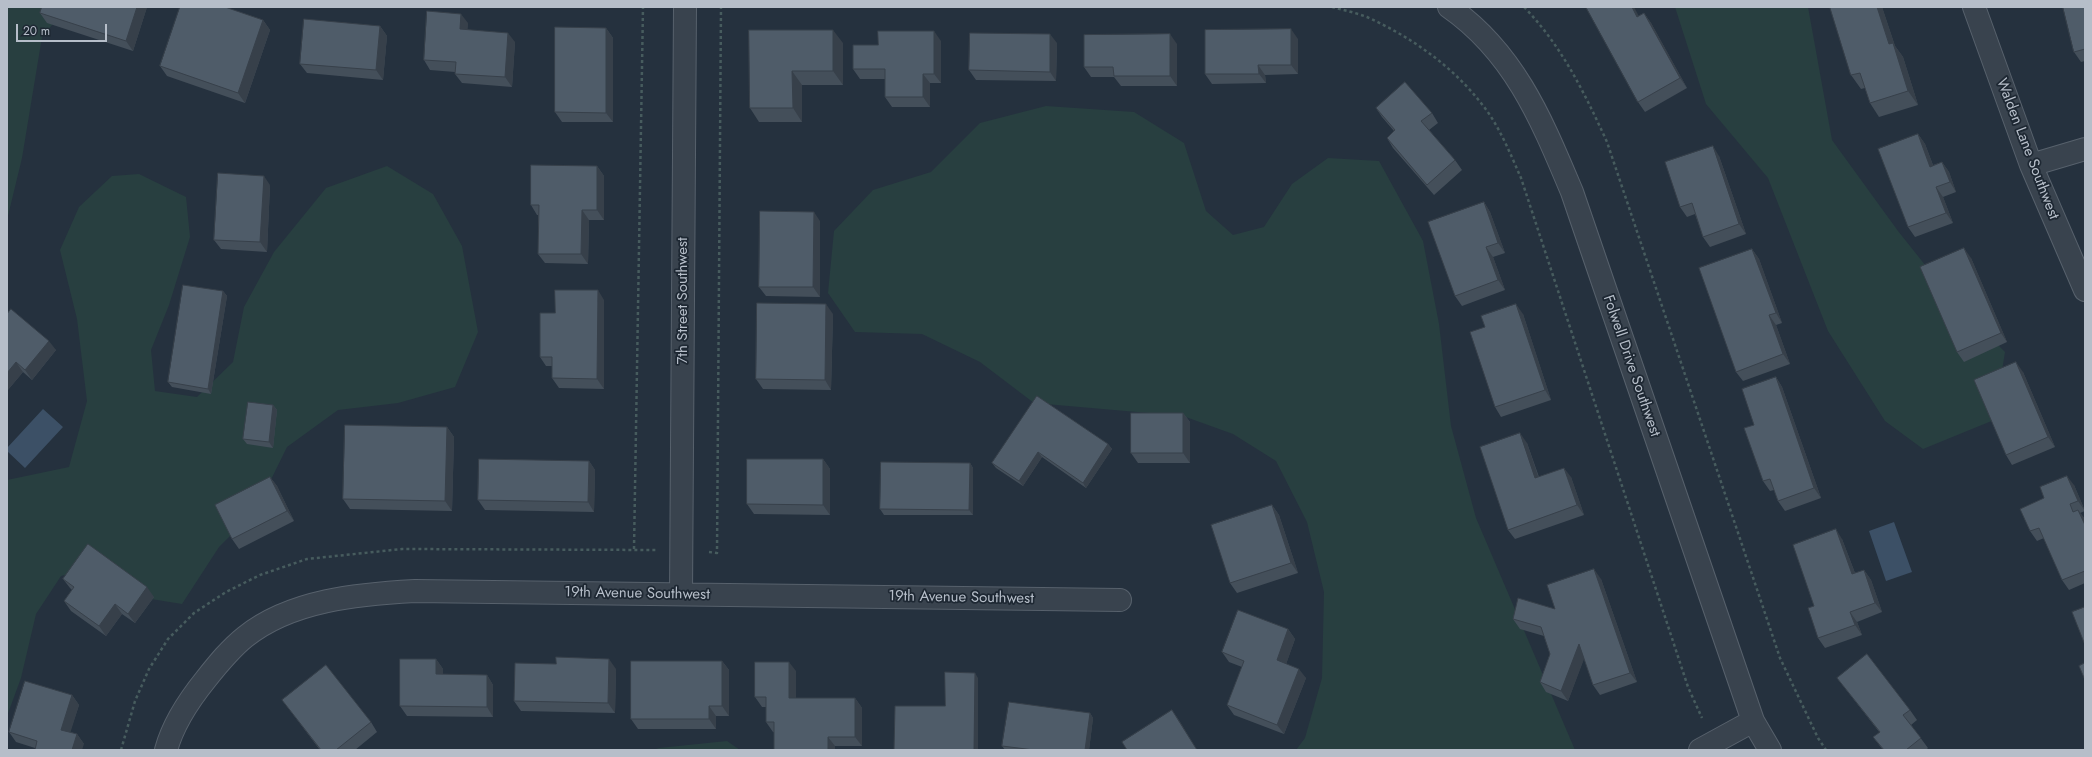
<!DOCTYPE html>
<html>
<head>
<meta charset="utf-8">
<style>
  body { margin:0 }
  #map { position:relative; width:2092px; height:757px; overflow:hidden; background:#25313e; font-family:Jost,sans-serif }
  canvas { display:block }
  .frame { position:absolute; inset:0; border:8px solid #b6bec9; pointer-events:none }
  .scale { position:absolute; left:16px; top:24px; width:91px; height:18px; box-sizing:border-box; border:2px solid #b6bec9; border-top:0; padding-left:5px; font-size:12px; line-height:14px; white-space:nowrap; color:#b6bec9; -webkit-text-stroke:3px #1e2833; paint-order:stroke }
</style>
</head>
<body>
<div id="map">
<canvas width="2092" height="757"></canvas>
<div class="frame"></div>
<div class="scale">20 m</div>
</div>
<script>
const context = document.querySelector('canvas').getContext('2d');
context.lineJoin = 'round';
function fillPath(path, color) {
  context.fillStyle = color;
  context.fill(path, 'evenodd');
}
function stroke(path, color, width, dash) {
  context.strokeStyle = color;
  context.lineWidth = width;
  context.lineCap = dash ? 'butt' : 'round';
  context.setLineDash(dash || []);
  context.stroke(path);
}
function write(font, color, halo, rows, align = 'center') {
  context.font = font + ' Jost,sans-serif';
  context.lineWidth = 3.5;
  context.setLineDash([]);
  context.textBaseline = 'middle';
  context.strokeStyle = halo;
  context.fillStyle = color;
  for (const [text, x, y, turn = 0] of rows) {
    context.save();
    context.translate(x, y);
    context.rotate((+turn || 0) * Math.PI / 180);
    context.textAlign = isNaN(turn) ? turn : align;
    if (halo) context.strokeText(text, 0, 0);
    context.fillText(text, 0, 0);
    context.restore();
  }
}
fillPath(new Path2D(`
  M7 7H67L42 37 22 158 7 220Z
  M1675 7H1808L1832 140 1898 231 1953 300 2005 352 1994 420 1923 449 1885 421 1828 331 1768 178 1706 104Z
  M1046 106 1134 112 1184 143 1206 211 1233 235 1264 227 1292 184 1328 158 1379 161 1423 241 1439 324 1451 426 1476 518 1575 750H1296L1305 738 1322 678 1324 592 1307 522 1276 461 1233 434 1183 416 1034 403 980 362 922 334 855 332 828 293 834 231 873 190 931 172 980 123Z
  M387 166 433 194 462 246 478 332 455 387 398 403 338 410 287 447 256 510 219 547 182 604 145 598 96 567 61 576 36 614 21 678 7 716V480L69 467 87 401 77 319 60 250 79 207 112 176 139 174 186 197 190 237 169 305 151 350 155 391 197 397 233 362 244 307 274 252 326 188Z
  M727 741 740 750H653L659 748Z`), '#283f40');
fillPath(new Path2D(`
  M43 409 63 427 25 468 7 451V448Z
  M1894 522 1912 572 1886 581 1869 531Z`), '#3c5066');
const street = new Path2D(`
  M1449 7C1515 53 1542 121 1572 192L1753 721 1770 750
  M1974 7 2031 165 2085 290
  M2031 165 2085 149
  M681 594 685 7
  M166 750C173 724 189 700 206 679 218 664 230 649 245 637 291 600 359 594 415 591L1120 600
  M1700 750 1753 721`);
stroke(street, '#57616c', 24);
stroke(new Path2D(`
  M1332 7C1344 10 1356 13 1367 17 1411 37 1451 65 1481 103 1499 125 1510 153 1521 178L1688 687 1702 718
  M1524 7C1562 46 1585 94 1607 142L1780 658 1818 738 1826 750
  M634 549 643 7
  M709 552 717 553 721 7
  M121 750 135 701 149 669 168 639 194 613 226 592 260 575 307 559 402 549 656 550`), '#475c5e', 2.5, [3, 3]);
stroke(street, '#39434e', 22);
fillPath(new Path2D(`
  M42 7H147L133 51 47 23 40 13Z
  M1830 7H1882L1895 46 1903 57 1918 105 1879 117 1870 103 1865 88 1861 89 1851 75Z
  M2085 7V61L2081 62 2074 52Z
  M1644 13 1651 23 1687 88 1645 112 1638 102V16Z
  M263 20 270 30 245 103 167 76 160 66Z
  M468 23 467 30 515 42 512 87 462 83 455 74V72L430 70 424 60Z
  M380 26 387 36 383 80 307 73 300 64Z
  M606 28 613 38V122H562L555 112Z
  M749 30 843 43V85H802V122H759L750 108Z
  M1298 39V74L1265 75 1266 83 1212 84 1205 74Z
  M941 41V83H930V107H892L885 97V79H860L853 69 878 45Z
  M1057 43 1056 81 976 80 969 70Z
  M1177 44V86H1121L1114 77H1091L1084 67Z
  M1376 108 1432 113 1438 123 1429 130 1455 160 1462 170 1434 195 1393 148 1387 138 1394 131 1382 117Z
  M1918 134 1925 144 1933 165 1942 162 1949 172 1956 192 1943 197 1953 223 1915 237 1908 227Z
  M1719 156 1746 234 1710 247 1703 237 1695 214 1687 217 1680 207Z
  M597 166 604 176V220H589L588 264 545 263 538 254V215H537L531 205Z
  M270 185 267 252 221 249 214 240Z
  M1484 202 1490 212 1505 253 1493 257 1505 290 1462 306 1455 296Z
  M820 221V297L766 296 759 287Z
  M1752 249 1759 259 1782 323 1776 325 1790 364 1743 381 1736 372Z
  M1971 258 2007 342 1964 362 1957 352Z
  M223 291 227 296 211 394 172 387 168 382Z
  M604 300V389L559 388 552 378V366H546L540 357 555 313Z
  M7 314 56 350 32 380 23 372 7 391Z
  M833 314 831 390 763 389 756 379Z
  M1523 314 1551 400 1501 417 1495 407 1485 327Z
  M2023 372 2055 447 2012 465 2006 455Z
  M1776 377 1782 387 1821 498 1785 511 1778 501 1774 490 1770 491 1763 481 1754 425Z
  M1037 396 1108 444 1112 449 1086 488 1042 457 1023 486 996 468 992 463Z
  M273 405 277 410 273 448 247 444 243 439Z
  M1183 413 1190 422V463H1138L1131 453Z
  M447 427 454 437 452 511 350 509 343 499Z
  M1527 443 1539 477H1571L1584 515 1515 539 1508 530Z
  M823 459 830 469V515L754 514 747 504Z
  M589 461 595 470 594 512 485 510 478 500Z
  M970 463 973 468V515H884L880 509Z
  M270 477 277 486 294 521 239 549 232 539Z
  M2074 485 2085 511 2080 513 2085 519V583L2069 590 2062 580 2044 538 2037 541 2030 531Z
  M1272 505 1279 515 1298 573 1237 593 1230 583Z
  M1842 539 1855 573 1864 570 1871 580 1882 612 1857 622 1862 635 1825 648 1818 638 1814 606Z
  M63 579 154 597 135 623 122 614 106 636 71 611 64 601 72 590 70 588Z
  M1601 579 1637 682 1600 695 1593 685 1584 658 1568 701 1546 692 1540 682 1550 654 1544 636 1520 629 1513 619 1555 609Z
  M1288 629 1295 639 1286 664 1306 678 1284 734 1234 715 1227 705 1242 667 1229 662 1222 652Z
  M436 659 443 669V674L487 675 493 685V717L407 716 400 706Z
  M722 661 729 670V716H716V729H638L631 719Z
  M616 669 615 713 521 711 514 701Z
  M796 671V698H855L862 708V746H835V750L773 732 766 722V707H762L755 697Z
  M1837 678 1910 710 1917 720 1911 725 1928 748 1926 750H1883L1873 737 1880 733 1844 687Z
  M72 695 79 705 70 732 77 734 84 744 35 748 16 742 9 732Z
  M282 700 371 722 377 732 355 750H320L289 709Z
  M1090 713 1093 718 1089 750H1005L1002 746Z`), '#444f5a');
fillPath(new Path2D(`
  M137 7H147L133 51 126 41Z
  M1632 7H1634L1644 26 1637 17Z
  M1877 7H1882L1895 46 1903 57 1918 105 1908 91 1889 44Z
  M1644 13 1651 23 1687 88 1680 78Z
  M461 14 468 23 467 39 460 29Z
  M263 20 270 30 245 103 238 93Z
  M380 26 387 36 383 80 376 70Z
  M606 28 613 38V122L606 113Z
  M1291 29 1298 39V74L1291 65Z
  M833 30 843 43V85L833 71Z
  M934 31 941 41V83L934 74Z
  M508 33 515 42 512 87 505 77Z
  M1050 34 1057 43 1056 81 1050 72Z
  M1170 34 1177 44V86L1170 76Z
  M1258 65 1265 75 1266 83 1259 74Z
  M792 71 802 85V122L793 108Z
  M923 74 930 83V107L923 97Z
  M1918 134 1925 144 1937 176 1930 167Z
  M1713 146 1719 156 1746 234 1739 224Z
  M1942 162 1949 172 1956 192 1950 182Z
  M597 166 604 176V220L597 210Z
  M264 176 270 185 267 252 260 242Z
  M1936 187 1943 197 1953 223 1946 213Z
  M1484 202 1490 212 1505 253 1498 243Z
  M582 210 589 220 588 264 581 254Z
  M814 212 820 221V297L813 287Z
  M1486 247 1493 257 1505 290 1498 280Z
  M1964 248 1971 258 2007 342 2001 333Z
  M1752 249 1759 259 1782 323 1776 313Z
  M598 290 604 300V389L597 379Z
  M223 291 227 296 211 394 208 389Z
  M826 304 833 314 831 390 825 380Z
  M1516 304 1523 314 1551 400 1545 390Z
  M1769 315 1776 325 1790 364 1783 354Z
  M49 341 56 350 32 380 25 370Z
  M16 362 23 372 7 391V373Z
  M2016 362 2023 372 2055 447 2048 437Z
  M1776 377 1782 387 1821 498 1814 488Z
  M273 405 277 410 273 448 269 442Z
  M1183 413 1190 422V463L1183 453Z
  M447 427 454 437 452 511 445 501Z
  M1520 433 1527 443 1542 488 1535 478Z
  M1108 444 1112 449 1086 488 1083 483Z
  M1038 452 1042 457 1023 486 1019 481Z
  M823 459 830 469V515L823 505Z
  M589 461 595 470 594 512 588 502Z
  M970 463 973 468V515L969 510Z
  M1564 468 1571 477 1584 515 1577 505Z
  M2067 476 2074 485 2085 511 2078 501Z
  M270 477 277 486 294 521 287 511Z
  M1272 505 1279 515 1298 573 1291 563Z
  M2078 510 2085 519V525Z
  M1836 529 1842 539 1859 584 1852 574Z
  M1594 569 1601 579 1637 682 1630 673Z
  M1864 570 1871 580 1882 612 1875 603Z
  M147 587 154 597 135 623 128 614Z
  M115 604 122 614 106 636 99 626Z
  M1850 612 1857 622 1862 635 1855 625Z
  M1288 629 1295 639 1284 670 1277 660Z
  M1579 644 1586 654 1568 701 1561 691Z
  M436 659 443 669V684L436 674Z
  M609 659 616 669 615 713 608 703Z
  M722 661 729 670V716L722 706Z
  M789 662 796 671V708L789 698Z
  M1299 669 1306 678 1284 734 1277 725Z
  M975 673 978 678V750H974Z
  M487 675 493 685V717L487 707Z
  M72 695 79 705 68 740 61 730Z
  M855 698 862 708V746L855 737Z
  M709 706 716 716V729L709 719Z
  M1172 710 1179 720 1197 750Z
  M1090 713 1093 718 1089 750H1085Z
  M77 734 84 744 82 750H72Z
  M828 737 835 746V750H828Z`), '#37404a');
const building = new Path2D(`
  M42 7H137L126 41 40 13Z
  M180 7H225L263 20 238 93 160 66Z
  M1586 7H1632L1637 17 1644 13 1680 78 1638 102Z
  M1830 7H1877L1889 44 1893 43 1908 91 1870 103 1860 73 1851 75Z
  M2063 7H2085V49L2074 52Z
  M427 11 461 14 460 29 508 33 505 77 455 74 456 62 424 60Z
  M304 19 380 26 376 70 300 64Z
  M555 27 606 28V113L555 112Z
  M1291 29V65H1258L1259 74H1205V30Z
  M749 30H833V71H792L793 108H750Z
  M878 31H934V74H923V97H885V69H853V45H878Z
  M970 33 1050 34V72L969 70Z
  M1170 34V76H1114L1113 67H1084V35Z
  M1405 82 1432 113 1421 121 1455 160 1427 185 1387 138 1395 130 1376 108Z
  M1918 134 1930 167 1942 162 1950 182 1936 187 1946 213 1908 227 1878 149Z
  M1713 146 1739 224 1703 237 1692 203 1680 207 1665 162Z
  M531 165 597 166V210H582L581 254H538L539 205H531Z
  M218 173 264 176 260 242 214 240Z
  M1484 202 1498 243 1486 247 1498 280 1455 296 1428 222Z
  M760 211 814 212 813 287H759Z
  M1964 248 2001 333 1957 352 1920 267Z
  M1752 249 1776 313 1769 315 1783 354 1736 372 1699 268Z
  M183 285 223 291 208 389 168 382Z
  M555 290H598L597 379 552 378V357H540V313H555Z
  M757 303 826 304 825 380 756 379Z
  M1516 304 1545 390 1495 407 1470 332 1485 327 1481 316Z
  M11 309 49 341 25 370 16 362 7 373V314Z
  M2016 362 2048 437 2006 455 1974 380Z
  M1776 377 1814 488 1778 501 1770 479 1763 481 1744 428 1754 425 1742 389Z
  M1037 396 1108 444 1083 483 1038 452 1019 481 992 463Z
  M248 402 273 405 269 442 243 439Z
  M1131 413H1183V453H1131Z
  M345 425 447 427 445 501 343 499Z
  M1520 433 1535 478 1564 468 1577 505 1508 530 1480 447Z
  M479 459 589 461 588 502 478 500Z
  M747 459H823V505L747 504Z
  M881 462 970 463 969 510 880 509Z
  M2067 476 2078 501 2070 504 2073 512 2078 510 2085 525V571L2062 580 2039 528 2030 531 2020 509 2044 498 2040 487Z
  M270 477 287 511 232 539 215 505Z
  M1272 505 1291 563 1230 583 1211 525Z
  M1836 529 1852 574 1864 570 1875 603 1850 612 1855 625 1818 638 1808 608 1814 606 1793 545Z
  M88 544 147 587 128 614 115 604 99 626 64 601 74 587 63 579Z
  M1594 569 1630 673 1593 685 1579 644 1561 691 1540 682 1550 654 1541 627 1513 619 1518 598 1555 609 1547 585Z
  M2085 607V645L2072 612Z
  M1238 610 1288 629 1277 660 1299 669 1277 725 1227 705 1244 661 1222 652Z
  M1867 654 1910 710 1903 715 1921 738 1906 750H1884L1873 737 1880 732 1837 678Z
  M556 657 609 659 608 703 514 701 515 663 556 664Z
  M400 659H436V674L487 675V707L400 706Z
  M631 661H722V706H709V719H631Z
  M755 662H789V698H855V737H828V750H774V722H766V697H755Z
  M2085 663V680L2079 666Z
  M326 665 371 722 336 750H321L282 700Z
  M945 672 975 673 974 750H894L895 706H945Z
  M25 681 72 695 61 730 77 734 72 750H35L37 741 9 732Z
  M1009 702 1090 713 1085 750H1034L1002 746Z
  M1172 710 1197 750H1127L1122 742Z`);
fillPath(building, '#4f5c69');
stroke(building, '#37404a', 1);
write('15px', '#b6bec9', '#1e2833', [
  ["Walden Lane Southwest",2027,149,69],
  ["7th Street Southwest",683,301,-90],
  ["Folwell Drive Southwest",1631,366,71],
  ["19th Avenue Southwest",637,594,1],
  ["19th Avenue Southwest",961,598,1]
]);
</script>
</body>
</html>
